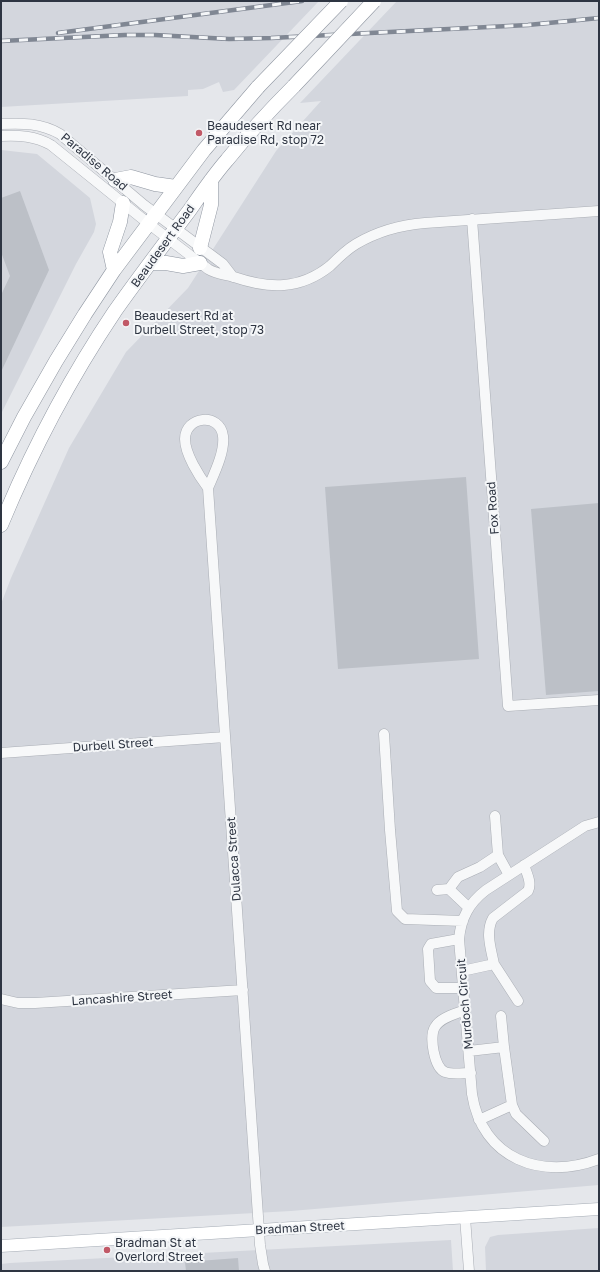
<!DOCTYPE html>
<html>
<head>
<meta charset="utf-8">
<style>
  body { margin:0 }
  #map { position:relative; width:600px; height:1272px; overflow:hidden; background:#e5e7eb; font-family:"Golos Text",sans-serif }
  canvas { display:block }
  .frame { position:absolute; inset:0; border:2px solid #2e3542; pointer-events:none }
</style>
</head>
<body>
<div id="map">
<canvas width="600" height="1272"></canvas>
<div class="frame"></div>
</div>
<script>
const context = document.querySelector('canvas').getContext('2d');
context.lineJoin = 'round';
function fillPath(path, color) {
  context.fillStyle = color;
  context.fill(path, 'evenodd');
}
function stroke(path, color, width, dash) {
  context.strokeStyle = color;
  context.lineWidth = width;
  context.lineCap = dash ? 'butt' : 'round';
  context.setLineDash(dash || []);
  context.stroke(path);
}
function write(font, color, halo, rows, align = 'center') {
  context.font = font + ' "Golos Text",sans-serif';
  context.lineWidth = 4;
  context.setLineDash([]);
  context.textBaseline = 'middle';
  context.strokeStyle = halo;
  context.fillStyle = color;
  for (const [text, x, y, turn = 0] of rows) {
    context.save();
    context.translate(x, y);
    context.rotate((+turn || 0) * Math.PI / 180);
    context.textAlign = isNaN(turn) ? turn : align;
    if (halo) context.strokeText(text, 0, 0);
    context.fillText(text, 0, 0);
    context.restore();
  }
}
fillPath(new Path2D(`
  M1 1H319L234 90 223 92 219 82 203 89 188 90V96L1 107Z
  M397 1H599V1185L291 1211 1 1227V604L11 578 69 448 126 352 188 288 276 151 321 101 300 103Z
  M1 150 37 154 90 198 96 224 94 232 76 264 1 414Z
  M599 1228V1271H486L485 1247 490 1237 498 1235Z
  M451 1240 453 1271H1V1264L10 1263Z`), '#d3d6dd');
fillPath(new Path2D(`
  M20 191 49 270 1 372V292L2 293 10 276 1 252V198Z
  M466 477 479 659 338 669 325 487Z
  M599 503V691L546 695 531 509Z
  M238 1258 239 1271H186L185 1262Z`), '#bcc0c7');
const minor = new Path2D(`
  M1 124C23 123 41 123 60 134L144 205 223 264 233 277
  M1 136C19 135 35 136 51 145L149 224 208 269C218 275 224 274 234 277 269 289 300 290 330 266 338 258 346 250 356 244 378 231 400 225 425 223L599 211
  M472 219 508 706 599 700
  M208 488C199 476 185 454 185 439 185 416 220 412 223 436 225 452 214 474 208 488L260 1245 263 1264 265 1271
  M384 734 390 830 397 911 405 919 463 921
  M1 753 225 737
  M495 816 498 855 509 875
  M599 822 585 826 486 890C469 903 461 918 459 939L472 1094C482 1159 542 1181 599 1159
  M449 889 468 907
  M437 890 449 889 458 877 480 867 498 855
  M459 939 431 944 428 949 430 981 436 988H464
  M494 964 518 1001
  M462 971 494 964C491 949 485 932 493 918L528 891C532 883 527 874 524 865
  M1 999 18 1003H35L243 990
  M465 1010C456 1014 441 1017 435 1027 429 1036 434 1068 445 1072 452 1075 463 1073 471 1073
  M501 1016 504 1047 512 1105 516 1114 544 1141
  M469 1051 504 1047
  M479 1120 512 1105
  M465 1217 469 1271`);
const major = new Path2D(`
  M1 1246 599 1209`);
const highway = new Path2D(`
  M115 180 131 177 155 184 176 187
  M200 248 211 205V180
  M150 263H166L183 266 200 263
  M114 270 110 252 120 222 123 203
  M1 462 24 417 56 361 85 314 114 270 204 150 258 87
  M1 525C32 450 70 378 115 311 139 277 164 244 189 211 201 194 213 176 227 160 248 134 270 110 294 86`);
stroke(minor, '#aaaeb5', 11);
stroke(major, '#a5acb5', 13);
stroke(highway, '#8e95a0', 15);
stroke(minor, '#f7f8f9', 10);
stroke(major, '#fff', 12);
stroke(highway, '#fff', 14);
const rail = new Path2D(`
  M58 33 302 1
  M1 41 125 35H155L229 39 271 38 528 25 599 18`);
stroke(rail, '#808793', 4.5);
stroke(rail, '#f4f6f8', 3, [9]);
const highwayBridge = new Path2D(`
  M294 86 374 1
  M258 87 341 1`);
stroke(highwayBridge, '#8e95a0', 15, []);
stroke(highwayBridge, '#fff', 14);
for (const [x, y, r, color] of [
  [199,133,4,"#c15967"],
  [126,323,4,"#c15967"],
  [107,1250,4,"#c15967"]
]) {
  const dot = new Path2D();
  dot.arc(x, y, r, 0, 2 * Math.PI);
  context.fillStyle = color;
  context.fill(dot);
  stroke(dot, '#f4f6f8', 1.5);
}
write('12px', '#2e3542', '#f4f6f8', [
  ["Beaudesert Rd near",207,126],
  ["Paradise Rd, stop 72",207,140],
  ["Beaudesert Rd at",134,316],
  ["Durbell Street, stop 73",134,330],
  ["Bradman St at",115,1243],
  ["Overlord Street",115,1257]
], 'left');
write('12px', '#2e3542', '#f4f6f8', [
  ["Paradise Road",94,162,40],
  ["Beaudesert Road",163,246,-54],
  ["Fox Road",493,508,-94],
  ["Durbell Street",113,745,-4],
  ["Dulacca Street",234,859,-94],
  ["Lancashire Street",122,998,-4],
  ["Murdoch Circuit",465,1004,-95],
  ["Bradman Street",300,1228,-3]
]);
</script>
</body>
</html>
